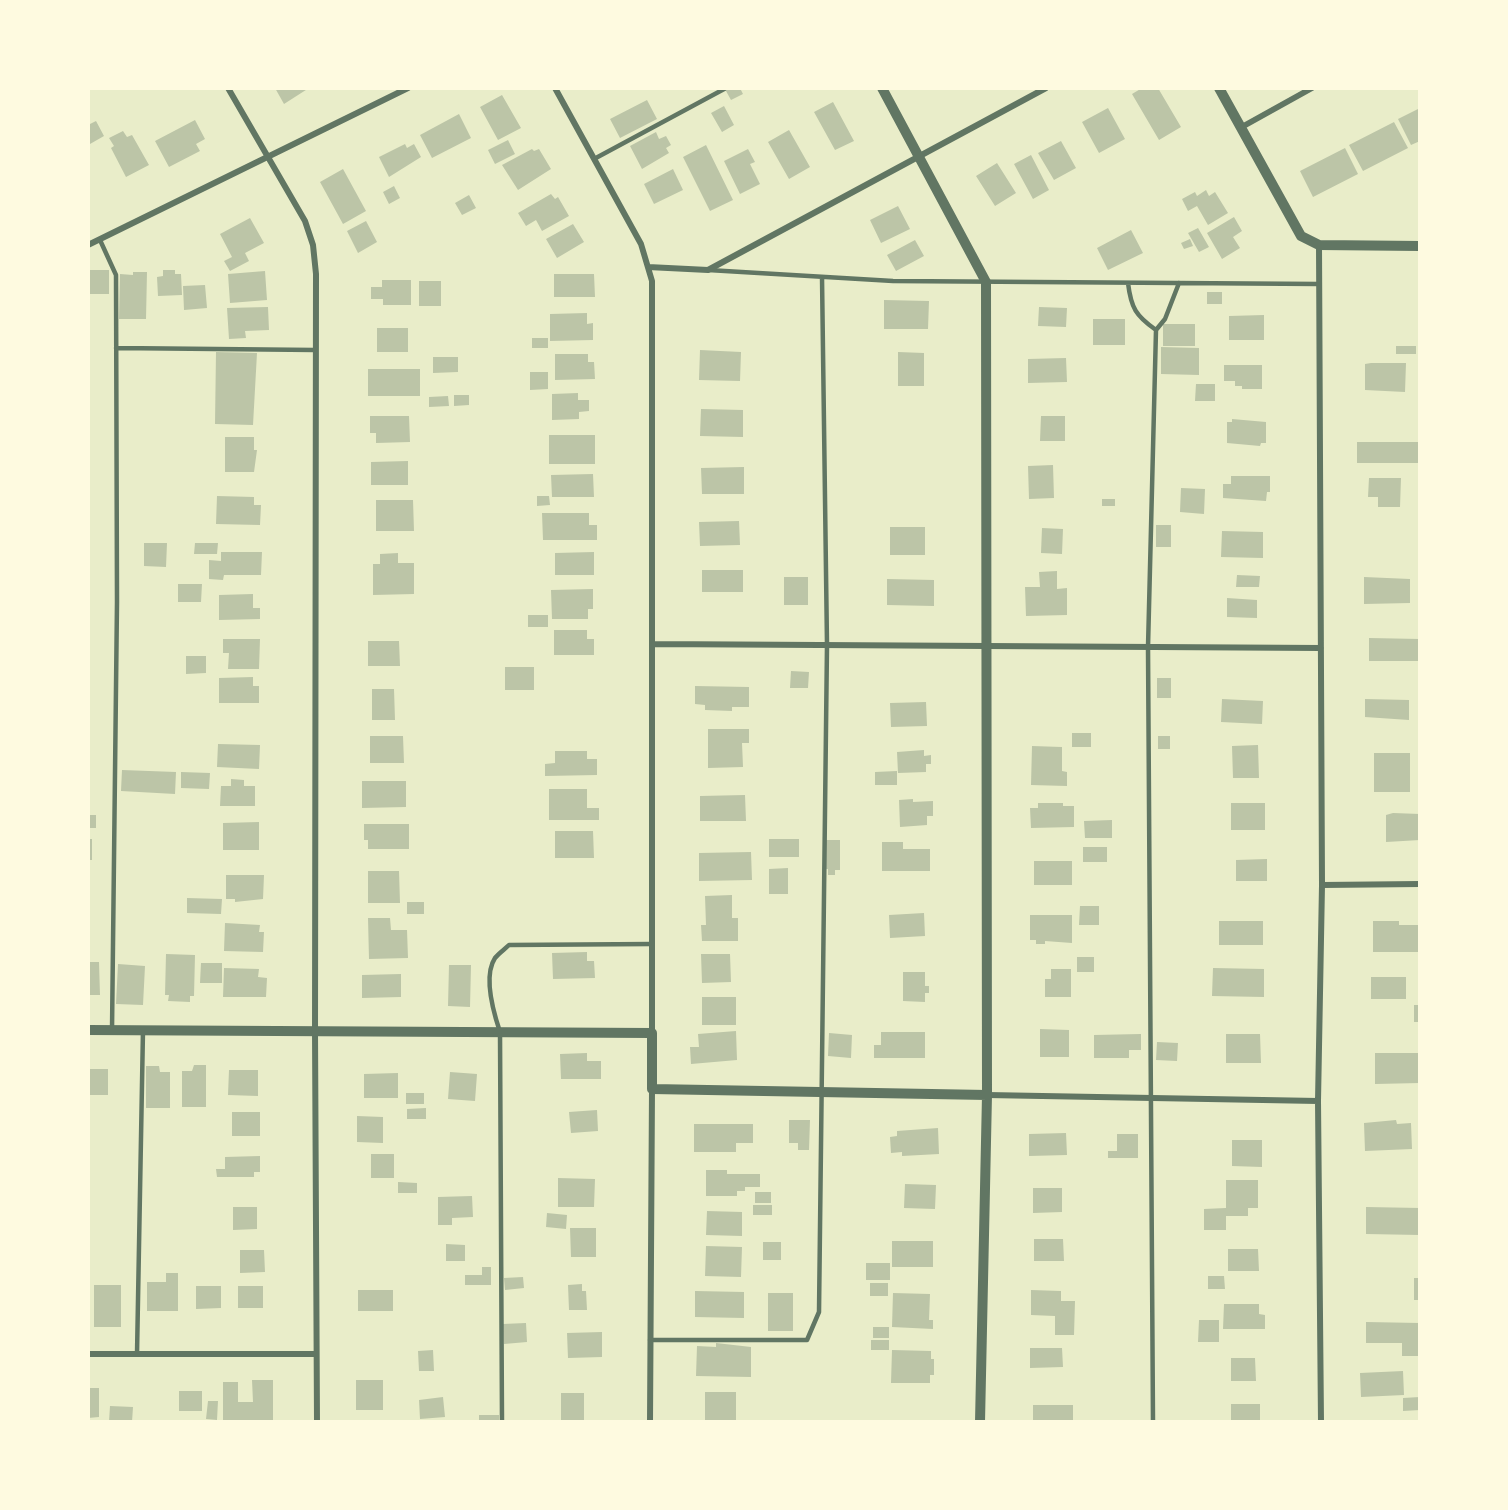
<!DOCTYPE html>
<html>
<head>
<meta charset="utf-8">
<style>
  body { margin:0 }
  #map { position:relative; width:1508px; height:1510px; overflow:hidden; background:#e9edc9; font-family:"Work Sans",sans-serif }
  canvas { display:block }
  .frame { position:absolute; inset:0; border:90px solid #fefae0; pointer-events:none }
</style>
</head>
<body>
<div id="map">
<canvas width="1508" height="1510"></canvas>
<div class="frame"></div>
</div>
<script>
const context = document.querySelector('canvas').getContext('2d');
context.lineJoin = 'round';
function fillPath(path, color) {
  context.fillStyle = color;
  context.fill(path, 'evenodd');
}
function stroke(path, color, width, dash) {
  context.strokeStyle = color;
  context.lineWidth = width;
  context.lineCap = dash ? 'butt' : 'round';
  context.setLineDash(dash || []);
  context.stroke(path);
}
fillPath(new Path2D(`
  M275 88H309L284 104Z
  M730 88H740L743 94 731 100 726 91Z
  M1142 88H1158L1181 127 1159 140 1132 94Z
  M502 95 521 128 498 140 480 107Z
  M647 100 657 119 620 138 610 119Z
  M833 102 854 141 835 150 814 112Z
  M724 106 734 125 722 132 711 113Z
  M1108 108 1125 139 1099 153 1082 122Z
  M1420 108V141L1411 145 1398 119Z
  M459 114 471 138 432 158 420 135Z
  M195 120 205 139 196 144 200 151 169 167 155 141Z
  M96 121 104 136 90 144 88 125Z
  M1394 122 1408 148 1363 171 1349 145Z
  M789 130 810 167 789 179 768 142Z
  M123 131 127 137 132 135 149 165 126 177 111 148 114 146 109 138Z
  M656 132 659 139 666 136 671 145 666 148 669 153 642 169 630 146Z
  M508 140 515 154 495 164 488 150Z
  M1061 141 1076 168 1054 180 1038 153Z
  M405 144 407 148 414 144 421 157 389 177 379 157Z
  M706 145 733 200 710 211 683 157Z
  M1345 148 1358 174 1313 197 1300 171Z
  M532 149 534 151 539 149 551 169 518 190 502 165Z
  M748 149 755 162 750 164 760 184 740 194 724 161Z
  M1031 155 1049 190 1033 199 1014 164Z
  M997 163 1016 193 995 206 976 176Z
  M343 169 366 211 343 224 320 182Z
  M673 169 683 190 654 204 644 184Z
  M394 186 400 198 389 204 383 192Z
  M1206 190 1209 196 1215 192 1228 213 1208 225 1197 206 1188 211 1182 199 1195 192 1197 196Z
  M551 194 555 199 558 197 569 216 542 231 536 220 526 226 518 213Z
  M469 195 476 208 462 215 455 203Z
  M898 206 910 229 881 243 870 220Z
  M1234 217 1242 231 1233 237 1240 248 1222 259 1207 233Z
  M250 218 264 243 245 253 249 261 230 271 224 261 232 257 220 234Z
  M366 221 377 242 358 253 347 231Z
  M573 224 584 242 557 258 546 239Z
  M1198 228 1209 247 1199 252 1188 233Z
  M1131 230 1143 253 1108 270 1097 248Z
  M1190 239 1193 246 1184 249 1181 243Z
  M915 240 924 256 896 271 887 255Z
  M88 270H109V294H88Z
  M163 270H175V274H181L182 295 158 296 157 277 163 276Z
  M265 271 267 300 230 303 228 274Z
  M133 272H147L146 319H119L120 274 133 275Z
  M554 274H594L595 297H554Z
  M382 280H411V305H383V299H371V287H382Z
  M419 281H441V306H419Z
  M205 285 207 308 184 310 183 286Z
  M1207 292H1222V304H1207Z
  M884 300 929 301 928 329H884Z
  M268 307 269 330 245 331 246 338 229 339 227 308Z
  M1039 307 1067 308 1066 327 1038 326Z
  M587 313V324L593 323V340L550 341V314Z
  M1264 315V340H1229V316Z
  M1093 319H1125V345H1093Z
  M1163 324H1195V346H1163Z
  M377 328H408V352H377Z
  M532 338H548V348H532Z
  M1396 346H1416V354H1396Z
  M1161 347 1199 348V375L1161 374Z
  M700 350 741 352 740 381 699 380Z
  M216 352 257 353 253 425 215 424Z
  M898 352 924 353V386H898Z
  M555 354H588V362H594L595 379 555 380Z
  M433 357H458V372L433 373Z
  M1066 358 1067 382 1028 383V359Z
  M1371 363H1406L1405 392 1365 390V364Z
  M1224 365H1262V389H1242V386H1235V381H1224Z
  M368 369H420V396H368Z
  M530 372H548V389L530 390Z
  M1196 384H1215V401H1195Z
  M578 393V400H589V411L579 412V419L552 420V394Z
  M454 395H469V405L454 406Z
  M448 396 449 406 429 407V397Z
  M701 409 743 410V437L700 436Z
  M370 416H409L410 442 376 443V433H370Z
  M1041 416H1065V441H1040Z
  M1232 419 1266 422V443H1261L1260 446 1227 443V422H1232Z
  M549 435H595V464H549Z
  M225 437H254V450H257L254 472H225Z
  M1357 442H1420V463H1357Z
  M408 461V485H371V462Z
  M1053 465 1054 498 1029 499 1028 466Z
  M744 467V494H702L701 468Z
  M593 474 594 497H552L551 475Z
  M1231 476H1270V492H1267L1266 501 1223 498V484H1231Z
  M1369 478H1401L1400 507H1378V497H1368Z
  M1181 488 1205 489 1204 514 1180 512Z
  M217 496 254 497V505H261L260 525 216 524Z
  M537 496H549L550 505 537 506Z
  M1102 499H1115V506H1102Z
  M376 500H413L414 531H376Z
  M542 513H589V525H597V540H543Z
  M739 521 740 545 700 546 699 522Z
  M1156 525H1171V547H1156Z
  M890 527H925V555H890Z
  M1042 528 1063 529 1062 554 1041 553Z
  M1222 531 1263 532V558L1221 557Z
  M144 543H167L166 567 144 566Z
  M195 543H218L217 554H194Z
  M221 552H262L261 575H224L223 580 209 579V560L221 561Z
  M594 552V575H555V553Z
  M398 553V563H414V594L373 595V564H380V554Z
  M702 570H743V592H702Z
  M1057 571V589L1067 588V615L1026 616 1025 587H1040L1039 572Z
  M1237 575 1260 576 1259 587H1236Z
  M784 577H808V605H784Z
  M1364 577 1410 579V603L1364 604Z
  M887 579 934 580V606L887 605Z
  M178 584H202L201 602H178Z
  M593 589V609H588V619H552L551 590Z
  M253 594V608H260V619L219 620V595Z
  M1227 598 1257 600V618L1227 617Z
  M528 615H548V627H528Z
  M554 630H587V639H594V655H554Z
  M1369 638 1420 639V661H1369Z
  M223 639H260L259 669H228L229 653H223Z
  M368 641H399L400 666H368Z
  M186 656H206V673L186 674Z
  M505 667H534V690H505Z
  M791 671 809 672 808 688H790Z
  M253 677V686H259V703H219V678Z
  M1157 678H1171V698H1157Z
  M695 686 749 687V707H732V711L705 710V705L695 704Z
  M372 689H394L395 720H372Z
  M1222 699 1263 701 1262 724 1221 722Z
  M1365 699 1409 700V720L1365 717Z
  M926 702 927 726 891 727 890 703Z
  M708 729H749V743H742L743 767 708 768Z
  M1072 733H1091V747H1072Z
  M370 736H403L404 763H370Z
  M1158 736H1170V749H1158Z
  M218 744 260 745 259 769 217 767Z
  M1258 745 1259 778H1233L1232 746Z
  M1032 746 1062 747V771L1067 772V786L1031 785Z
  M924 750V756L931 755V764H926V772L898 773 897 752Z
  M555 751H587V759H597V775L545 776V764L555 763Z
  M1374 753H1410V792H1374Z
  M122 770 176 772 175 794 121 791Z
  M897 771V785H875V772Z
  M181 772 210 773 209 789 181 788Z
  M231 779 244 780V786H255V806H220L221 786H231Z
  M362 781H406V807L362 808Z
  M549 789H587V808H599V820H549Z
  M745 795 746 821H700V796Z
  M913 799V802L933 801V816H927V825L900 827 899 800Z
  M1038 803H1063V806H1074V827L1031 828 1030 808H1038Z
  M1231 803H1265V830H1231Z
  M1393 813 1420 814V840L1386 842V815Z
  M88 815H96V828H88Z
  M1112 820V838H1085L1084 821Z
  M259 822V850H223V823Z
  M364 824H409V849H368V840H364Z
  M555 831H593L594 858H555Z
  M88 839H92V860H88Z
  M769 839H799V857H769Z
  M825 840H840V870H835V875H828V869H825Z
  M882 842H903V849H930V871H882Z
  M1083 847H1107V862H1083Z
  M751 852 752 880 699 881V853Z
  M1267 859V881H1236V860Z
  M1034 861H1072V885H1034Z
  M788 868V894H769V869Z
  M368 871H399L400 903H368Z
  M226 875H264L263 899 235 902V899H226Z
  M732 895V918H738V941H702L701 925H706L705 896Z
  M187 898 222 899 221 914 187 913Z
  M407 902H424V914H407Z
  M1080 906H1099V925H1079Z
  M924 913 925 936 890 938 889 915Z
  M1030 915H1072V943L1045 941V944H1036V940H1030Z
  M368 918H390L391 930H407L408 958 369 959Z
  M1219 921H1263V945H1219Z
  M1373 921H1399V925H1418L1420 952H1373Z
  M225 923 260 925 259 932H264L263 952 224 951Z
  M587 952V961H594L595 978 553 979 552 953Z
  M166 954 195 955 194 996H190V1002L168 1001 169 995H165Z
  M701 954H730L731 982 702 983Z
  M1077 957H1094V972H1077Z
  M88 962H99L100 995H88Z
  M201 963H222V983H200Z
  M118 964 145 966 143 1005 116 1004Z
  M449 965H471L470 1007 448 1006Z
  M224 968 259 969 258 977 267 978 266 997H223Z
  M1213 968 1264 969V997L1212 996Z
  M1051 969H1071V997H1045V979H1051Z
  M903 972H925V986H929V993H925V1002L903 1001Z
  M401 974V997L362 998V975Z
  M1371 977H1406V999H1371Z
  M702 997H736V1025H702Z
  M1414 1005H1420V1022H1414Z
  M1040 1029 1069 1030V1057H1040Z
  M736 1031 737 1060 691 1064 690 1047H699L698 1034Z
  M881 1032H925V1058H874V1045H881Z
  M829 1033 852 1035 851 1058 828 1056Z
  M1141 1034V1050H1129V1058H1094V1035Z
  M1226 1034H1260L1261 1063H1226Z
  M1157 1042 1178 1043 1177 1061 1156 1060Z
  M587 1053V1061H601V1079H561L560 1054Z
  M1375 1053H1420V1083L1375 1084Z
  M194 1065H206V1107H182V1071H192Z
  M146 1066H159L160 1072H170V1108H146Z
  M88 1069H108V1095H88Z
  M229 1070H258V1096L228 1095Z
  M450 1072 477 1074 475 1101 448 1099Z
  M398 1073V1098H364V1074Z
  M406 1093H424V1104H406Z
  M426 1108V1119H407V1109Z
  M597 1110 598 1131 571 1133 569 1112Z
  M232 1112H260V1136H232Z
  M357 1116 383 1117V1143L357 1142Z
  M789 1120H810L809 1150H798V1143H789Z
  M1396 1120 1397 1124 1411 1123 1412 1149 1365 1151 1364 1123Z
  M694 1124H753V1143H736V1152H694Z
  M938 1128 939 1154 902 1156V1152L891 1153 890 1137 897 1136V1131Z
  M1066 1133 1067 1155 1029 1156V1134Z
  M1117 1134H1138V1158H1108V1151H1117Z
  M1232 1140H1262V1167L1232 1166Z
  M371 1154H394V1178H371Z
  M260 1156V1172H254V1177H217L216 1169H225V1157Z
  M706 1170H727V1174H760V1187H745V1191H737V1196H706Z
  M558 1178 595 1179 594 1207H558Z
  M1226 1180H1258V1208H1248V1216H1226V1230H1204V1209L1226 1208Z
  M398 1182 417 1183V1193H398Z
  M905 1184 936 1185 935 1209 904 1208Z
  M1033 1188H1062V1212L1033 1213Z
  M755 1192H771V1203H755Z
  M472 1196 473 1217 452 1218V1225H438V1197Z
  M753 1205H772V1215H753Z
  M233 1207H257V1229L233 1230Z
  M1366 1207 1420 1208V1235L1366 1234Z
  M707 1211 742 1212V1236L706 1235Z
  M547 1213 567 1215 566 1229 546 1227Z
  M570 1228H596V1257H571Z
  M1034 1239H1063L1064 1261H1034Z
  M892 1241H933V1267H892Z
  M763 1242H781V1260H763Z
  M446 1244 465 1245V1261H446Z
  M706 1246 742 1247 741 1277 705 1276Z
  M1228 1249H1258L1259 1271H1228Z
  M240 1250H264L265 1272 240 1273Z
  M866 1263H890V1280H866Z
  M482 1267H491V1285H465V1275H482Z
  M166 1273H178V1311H147V1282H166Z
  M1208 1276H1224L1225 1289H1208Z
  M523 1277 524 1288 505 1290 504 1278Z
  M1414 1278H1420V1300H1414Z
  M870 1283H888V1296H870Z
  M582 1284V1291H586L587 1310H569L568 1285Z
  M94 1285H121V1327H94Z
  M196 1286H221V1308L196 1309Z
  M238 1286H263V1308H238Z
  M358 1290H393V1311H358Z
  M1031 1290 1061 1291V1301H1075L1074 1335H1055V1316L1031 1315Z
  M695 1291 744 1292V1318L695 1317Z
  M768 1293H793V1331H768Z
  M893 1293 930 1294 929 1320H933V1329L892 1327Z
  M1224 1304H1259V1314L1265 1315V1329H1223Z
  M1199 1320H1219V1342H1198Z
  M1366 1322 1420 1323V1356H1402V1343H1366Z
  M526 1323 527 1342 504 1344 503 1324Z
  M873 1327H889V1338H873Z
  M602 1332V1357L568 1358 567 1333Z
  M871 1340H889V1350H871Z
  M716 1343 751 1347V1377L696 1376 697 1346 716 1347Z
  M1030 1348H1062L1063 1367 1030 1368Z
  M433 1350 434 1371H419L418 1351Z
  M892 1350 931 1351V1359H934V1375H930V1383H891Z
  M1231 1358H1255L1256 1381H1231Z
  M1403 1371 1404 1395 1361 1397 1360 1373Z
  M252 1380H273V1420H223V1382H238V1402H253Z
  M356 1380H383V1410H356Z
  M88 1388H99V1417L88 1418Z
  M179 1391H202V1411H179Z
  M705 1392H736V1422H705Z
  M561 1393H584V1422H561Z
  M443 1397 445 1417 420 1419 419 1400Z
  M1420 1397V1410L1403 1411V1398Z
  M208 1401H218L217 1420 206 1419Z
  M1231 1404H1260V1422H1231Z
  M1033 1405H1073V1422H1033Z
  M110 1406 133 1407 132 1422H109Z
  M479 1415H499V1422H479Z`), '#bcc5a7');
stroke(new Path2D(`
  M594 159 726 88
  M100 240 116 275 117 602 112 1030
  M708 270 893 281 1319 284
  M1128 283C1131 308 1136 316 1156 330
  M116 348 315 350
  M650 1340H807L819 1312 827 645 822 277
  M137 1354 143 1030
  M502 1422 500 1032C494 1014 483 976 495 958 499 953 505 949 509 945L652 944
  M1153 1422 1148 647 1156 330 1165 319 1179 283`), '#617663', 4.5);
stroke(new Path2D(`
  M228 88 305 221 313 245 316 274 315 1031 317 1422
  M555 88 641 244 652 281V1033
  M1240 128 1312 88
  M88 245 408 88
  M1319 245 1322 885 1318 1101 1321 1422
  M648 267 708 270 1046 88
  M652 644 1321 648
  M1322 885 1420 884
  M987 1095 1318 1101
  M88 1354H316
  M650 1422 652 1089`), '#617663', 6);
stroke(new Path2D(`
  M882 88 986 282 987 1095 980 1422
  M1219 88 1301 236 1319 245 1420 246
  M88 1030 652 1033V1089L987 1095`), '#617663', 10);
</script>
</body>
</html>
